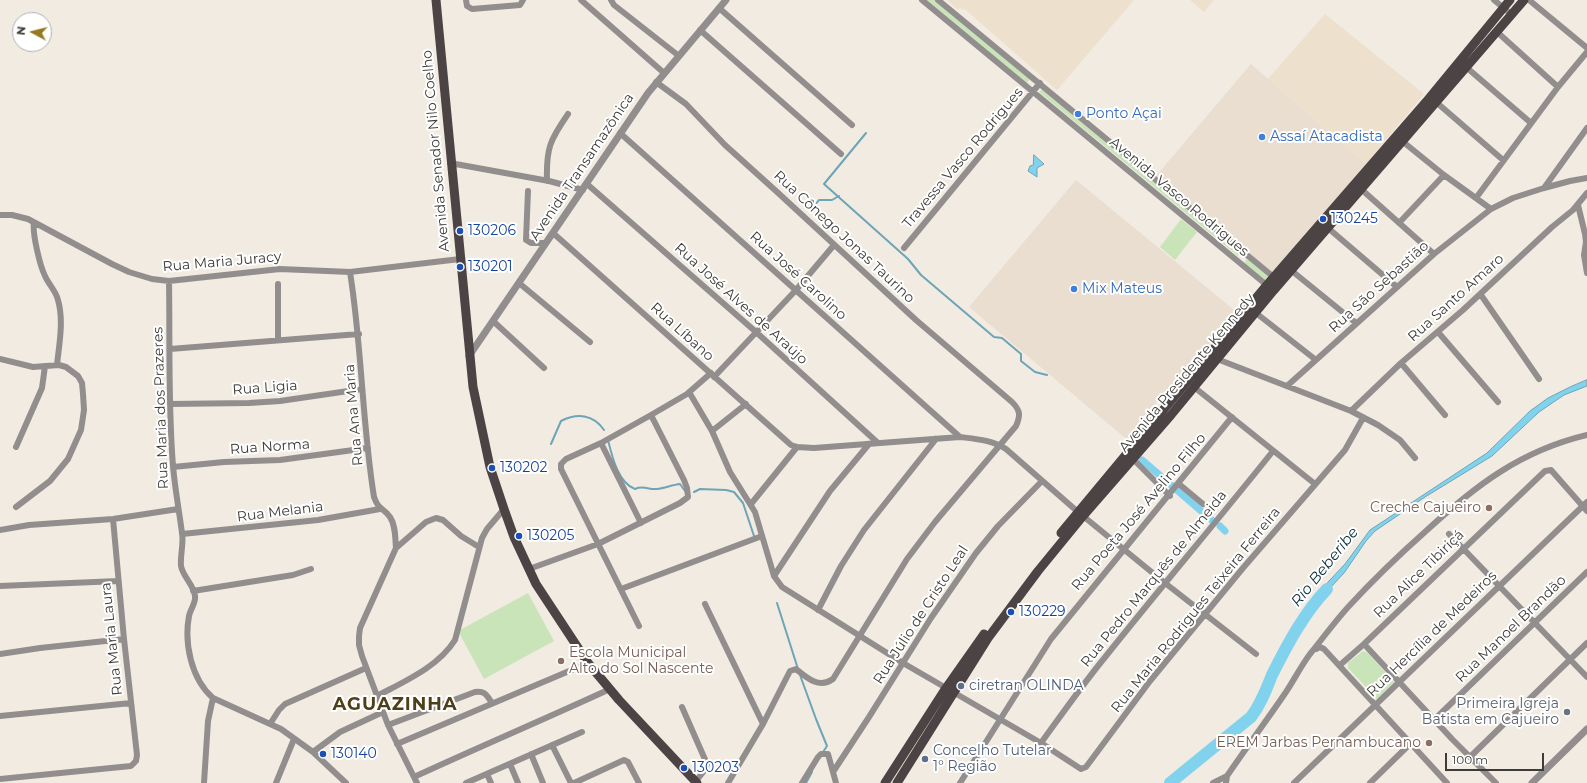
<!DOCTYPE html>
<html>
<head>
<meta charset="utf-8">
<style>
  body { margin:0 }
  #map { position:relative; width:1587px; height:783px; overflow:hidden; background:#f1ebe2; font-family:Montserrat,sans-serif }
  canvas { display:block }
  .north { position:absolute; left:12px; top:12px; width:40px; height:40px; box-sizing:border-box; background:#fff; border:1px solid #b2b1af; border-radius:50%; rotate:277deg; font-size:11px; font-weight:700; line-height:16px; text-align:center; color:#3e3c38 }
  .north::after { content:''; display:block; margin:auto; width:14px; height:18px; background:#967a22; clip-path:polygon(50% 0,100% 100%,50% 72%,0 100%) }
  .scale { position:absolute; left:1445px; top:753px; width:99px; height:18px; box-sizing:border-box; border:2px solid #3e3c38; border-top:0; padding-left:5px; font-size:12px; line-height:14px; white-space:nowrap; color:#3e3c38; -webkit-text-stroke:3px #fff; paint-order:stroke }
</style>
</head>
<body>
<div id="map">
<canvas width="1587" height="783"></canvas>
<div class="north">N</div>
<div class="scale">100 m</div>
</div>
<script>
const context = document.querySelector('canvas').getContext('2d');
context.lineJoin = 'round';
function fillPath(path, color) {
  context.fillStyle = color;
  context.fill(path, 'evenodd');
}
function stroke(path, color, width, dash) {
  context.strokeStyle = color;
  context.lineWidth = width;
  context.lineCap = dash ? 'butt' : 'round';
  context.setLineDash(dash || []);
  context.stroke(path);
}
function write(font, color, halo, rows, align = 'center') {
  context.font = font + ' Montserrat,sans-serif';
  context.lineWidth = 4;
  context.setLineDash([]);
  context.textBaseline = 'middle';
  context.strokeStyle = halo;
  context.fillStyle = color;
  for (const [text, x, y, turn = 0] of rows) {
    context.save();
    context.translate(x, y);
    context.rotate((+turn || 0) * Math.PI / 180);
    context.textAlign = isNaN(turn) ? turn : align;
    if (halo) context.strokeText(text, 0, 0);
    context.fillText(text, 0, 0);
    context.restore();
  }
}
fillPath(new Path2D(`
  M1251 64 1366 164 1272 275 1156 176Z
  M1076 180 1239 314 1204 357 1188 368 1139 421 1130 442 969 307Z`), '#e9decf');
fillPath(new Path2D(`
  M947 0H1134L1057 90 966 10 964 8 963 10 960 7 958 10Z
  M1190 0H1214L1204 12Z
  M1325 14 1424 94 1366 164 1268 79Z`), '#ede0cc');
fillPath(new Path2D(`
  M927 0H935L1030 79 1027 83Z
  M1042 89 1241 253 1238 256 1039 92Z
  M1181 219 1197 232 1175 260 1160 247Z
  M1247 259 1269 277 1266 281 1244 263Z
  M528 593 554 641 484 679 458 631Z
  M1363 651 1368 653 1394 682V683L1377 699 1348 668V663Z`), '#cae4ba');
const water = new Path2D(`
  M1034 155 1044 164 1037 168V177L1028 171 1030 166 1033 165Z
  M1587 380V386L1564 395 1539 412 1492 456 1425 497 1375 531 1366 541 1344 573 1318 601 1314 597 1345 564 1370 530 1487 453 1530 411 1548 398 1570 387Z`);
fillPath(water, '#81d2ec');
stroke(water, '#6da5b6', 1);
stroke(new Path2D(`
  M866 133 824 184 908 259 921 275 994 337 1002 338 1021 354V361L1035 372 1047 375
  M811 210 819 200H832L839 196
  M608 440C612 456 618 483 635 489 644 485 648 490 657 489 665 488 672 485 680 484L685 491
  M551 444 561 421C577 413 593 414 604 430
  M694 492 700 489 726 490 734 492 743 503 754 536
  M777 603 798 669
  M800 675 816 719 827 746 823 752
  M806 783 812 772`), '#6da5b6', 2);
stroke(new Path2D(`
  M1142 460 1214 522
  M1220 526 1225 531`), '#81d2ec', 7);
stroke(new Path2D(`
  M1170 783 1251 717C1261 704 1266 690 1272 675 1287 645 1304 613 1327 589`), '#81d2ec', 12);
stroke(new Path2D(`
  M466 0 467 6 472 9 520 5 523 0
  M581 0 664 73
  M611 0 614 5 679 56
  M922 0 1269 287
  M938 0 1276 279
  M1494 0 1511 14
  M1529 0 1587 48
  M719 8 852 125
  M700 30 841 154
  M1496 31 1558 87
  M1466 67 1531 123
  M656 82 686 104 725 145 776 191 916 320 1012 402C1020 410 1021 415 1016 426L935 522 907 559 833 679C819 689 807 678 796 669L790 671 763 724 728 783
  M1436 102 1503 160
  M620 133 960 437
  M1402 141 1444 175 1491 209
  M450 163 549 181 583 190
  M547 181C546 148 550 140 568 114
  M587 184 756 332 878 443
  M1544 188 1587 128
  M1361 189 1434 254
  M528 191 526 240 531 243H545
  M1476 198 1558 87 1587 52
  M1578 205 1585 234 1586 242 1584 255 1587 273
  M0 215H12L28 219 112 264 129 272 152 279 169 281 280 269 350 272 460 259
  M34 222C32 233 40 266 45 276 49 285 56 291 58 300 64 321 59 345 57 365
  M1399 223 1444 175
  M1328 228 1397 287
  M553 233 791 445 797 447 814 448 960 437C976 439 992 440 1006 449L1078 512
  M904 248 1040 83
  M1292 271 1356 323
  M350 272C362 347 362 423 374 497 379 511 383 507 390 517 396 526 395 538 396 548
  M169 281C170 343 168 405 173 466 175 489 179 510 182 533 184 543 180 555 181 566 183 577 194 585 195 596 196 603 190 610 189 616 184 643 191 679 213 698L281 729 313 752 346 783
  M519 283 590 342
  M278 284V339
  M1481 295 1539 379
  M1256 313 1316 360
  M493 321 544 368
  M1438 332 1498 402
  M170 349 359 334
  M0 359 33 367 59 365 66 367 78 376 82 383 83 394 84 410 81 430 68 459 50 481 16 507
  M1217 359 1351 411 1378 425 1400 440 1415 458
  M1401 363 1445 415
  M714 377 796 290 834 245
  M1287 386 1434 254 1491 209 1513 198 1544 188 1570 181 1587 178
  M1194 387 1315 484
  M689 392 712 431 730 472 755 512 774 576 782 587 903 663 1041 743 1081 769 1086 767 1089 763 1150 681 1173 653 1243 568 1345 450 1363 418
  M170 404 249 403 280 401 362 389
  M1351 411 1401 363 1463 310 1552 227 1573 210 1587 193
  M712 431 746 404
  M601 443 641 523
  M16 447 42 388 45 366
  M1133 459 1170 496
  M173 467 224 462 280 460 368 448
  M1179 484 1203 504
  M751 504 797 447
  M1083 516 1165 583 1256 654
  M0 530 29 525 113 519 178 509
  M182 534 318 520 380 509
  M1449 534 1587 677
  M529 569 598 544 680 503 688 497 687 488 684 480 651 415
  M774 576 830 491 869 444
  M0 586 118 581
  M621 589 762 536
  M193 591 293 575 311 569
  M705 604 763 724
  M818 610 841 566 864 530 936 439
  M639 626 561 469V464L566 459 601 443 651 415 687 394 711 373
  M1364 644 1452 739 1496 783
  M1316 649 1320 647 1324 649 1447 783
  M0 654 40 648 124 639
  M1340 665 1364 644 1545 471 1551 470 1587 511
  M377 696C405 681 438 667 455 640L482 538 487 529 504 509
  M682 707 707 764 704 771 696 781
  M0 716 131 703
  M1435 719 1587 572
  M270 724 279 710 285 704 366 668
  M388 725 475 692C485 690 487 696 492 703
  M1041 743C1062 714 1083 684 1106 656 1161 587 1218 520 1273 451
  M397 744 588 663
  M552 745 571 783
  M313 752 340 732 383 712
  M531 754 543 783
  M1470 757 1587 643
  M510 764 518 783
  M833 772 869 717 931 618 976 553 998 526 1042 481
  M487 774 491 783
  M414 777C479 747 545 719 610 689
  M0 779 131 766 136 761 137 755 124 639 113 519
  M204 783 208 721 213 698
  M276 783 294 739
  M417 783 388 725 362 656 359 645V636L360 628 396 548 426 522 436 518 443 520 461 536 479 547
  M466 783 582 732
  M574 783 624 760 628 762 639 783
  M802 783 818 757 821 754H828L836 783
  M960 783 1051 639 1232 417
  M1213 783 1227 776
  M1226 783 1227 776C1246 748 1267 720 1286 692 1294 680 1301 666 1310 654 1323 638 1336 620 1350 605 1374 579 1399 555 1426 531 1475 486 1520 451 1587 435
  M1294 783 1587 502
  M1370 783 1411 743`), '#938e8e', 6);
stroke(new Path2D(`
  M469 356 648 93 726 0
  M1532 783 1587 729`), '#938e8e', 7);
stroke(new Path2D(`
  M436 0 473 387 490 467 504 509 514 537 536 584 588 663 619 700 697 783
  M1061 533 1267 285 1426 102 1510 0
  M885 783 946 688 984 634
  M897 783 988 638 1038 571 1083 516 1171 415 1274 290 1524 0`), '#4c4444', 9);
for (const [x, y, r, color] of [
  [1078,114,4,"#3f7fe0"],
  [1262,137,4,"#3f7fe0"],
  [1323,219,4,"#1a4fb4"],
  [460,231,4,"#1a4fb4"],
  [460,267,4,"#1a4fb4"],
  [1074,289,4,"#3f7fe0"],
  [492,468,4,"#1a4fb4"],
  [1489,508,4,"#8d6e63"],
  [519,536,4,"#1a4fb4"],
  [1011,612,4,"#1a4fb4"],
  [561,661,4,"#8d6e63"],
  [961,686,4,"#5c6f8a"],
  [1567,712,4,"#6b7280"],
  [1429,743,4,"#8d6e63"],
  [323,754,4,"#1a4fb4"],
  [925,759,4,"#5c6f8a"],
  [684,768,4,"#1a4fb4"]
]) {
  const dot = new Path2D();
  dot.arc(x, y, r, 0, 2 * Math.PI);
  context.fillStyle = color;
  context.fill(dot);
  stroke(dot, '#fff', 1.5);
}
write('14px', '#366cbe', '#fff', [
  ["Ponto Açai",1086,114],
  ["Assaí Atacadista",1270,137],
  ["Mix Mateus",1082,289]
], 'left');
write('14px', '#3e3c38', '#fff', [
  ["Avenida Senador Nilo Coelho",436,151,-95],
  ["Travessa Vasco Rodrigues",963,158,-50],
  ["Avenida Transamazônica",582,167,-56],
  ["Avenida Vasco Rodrigues",1179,197,40],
  ["Rua Cônego Jonas Taurino",844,237,43],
  ["Rua Maria Juracy",222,262,-5],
  ["Rua José Carolino",798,276,42],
  ["Rua São Sebastião",1379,287,-42],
  ["Rua Santo Amaro",1456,298,-42],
  ["Rua José Alves de Araújo",741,304,42],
  ["Rua Líbano",682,332,42],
  ["Avenida Presidente Kennedy",1187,373,-50],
  ["Rua Ligia",265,388,-4],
  ["Rua Maria dos Prazeres",161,408,-92],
  ["Rua Ana Maria",354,415,-95],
  ["Rua Norma",270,447,-4],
  ["Rua Melania",280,512,-7],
  ["Rua Poeta José Avelino Filho",1139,512,-50],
  ["Rua Alice Tibiriçá",1419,574,-44],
  ["Rua Pedro Marquês de Almeida",1154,579,-51],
  ["Rua Maria Rodrigues Teixeira Ferreira",1196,610,-51],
  ["Rua Júlio de Cristo Leal",921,615,-57],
  ["Rua Manoel Brandão",1511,629,-44],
  ["Rua Hercília de Medeiros",1432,634,-44],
  ["Rua Maria Laura",112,639,-96]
]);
write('14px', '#164399', '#fff', [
  ["130245",1331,219],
  ["130206",468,231],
  ["130201",468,267],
  ["130202",500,468],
  ["130205",527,536],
  ["130229",1019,612],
  ["130140",331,754],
  ["130203",692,768]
], 'left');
write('14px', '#785e54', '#fff', [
  ["Creche Cajueiro",1481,508],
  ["Escola Municipal",569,653,"left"],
  ["Alto do Sol Nascente",569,669,"left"],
  ["EREM Jarbas Pernambucano",1421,743]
], 'right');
write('14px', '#4e5e75', '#fff', [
  ["ciretran OLINDA",969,686],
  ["Concelho Tutelar",933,751],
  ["1° Região",933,767]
], 'left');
write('14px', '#5b616d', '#fff', [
  ["Primeira Igreja",1559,704],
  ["Batista em Cajueiro",1559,720]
], 'right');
write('italic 15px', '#07303b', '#fff', [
  ["Rio Beberibe",1325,567,-51]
]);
context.letterSpacing = '1px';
write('bold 18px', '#4d3f17', '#fff', [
  ["AGUAZINHA",395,705]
]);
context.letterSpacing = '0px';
</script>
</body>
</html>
